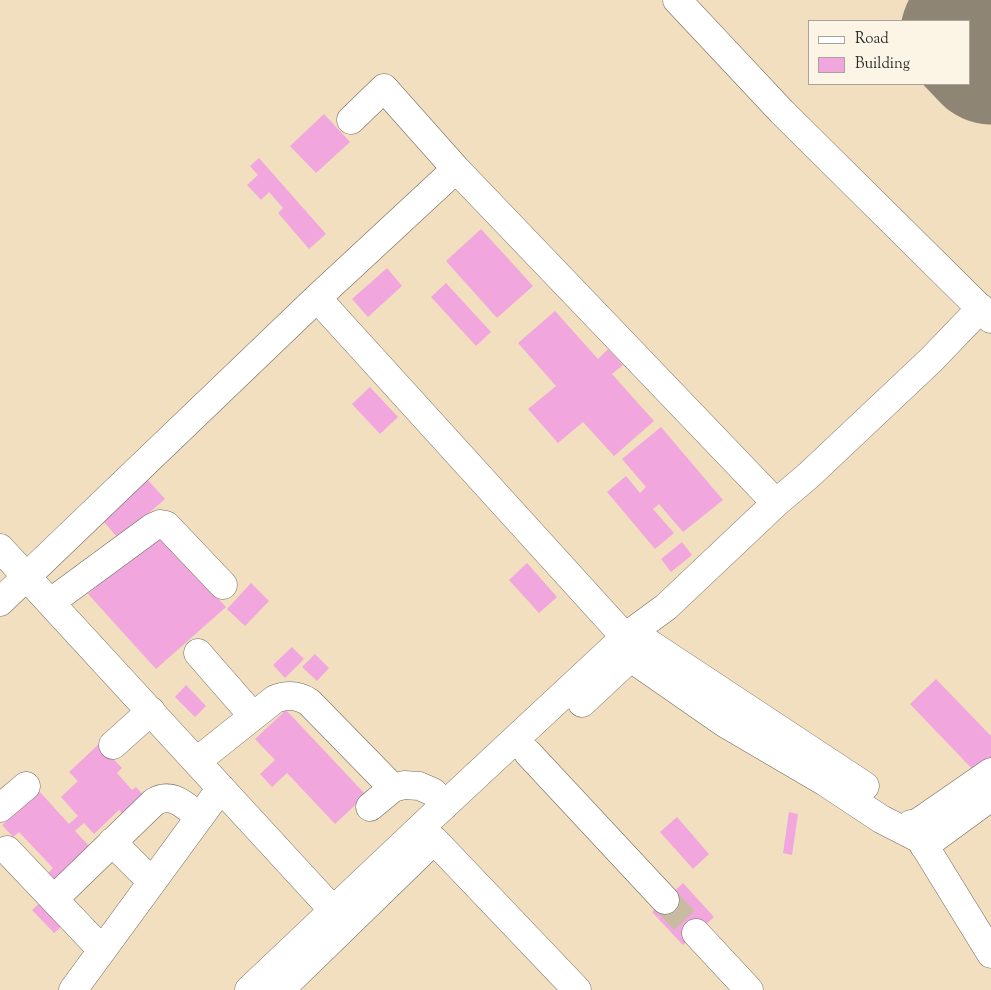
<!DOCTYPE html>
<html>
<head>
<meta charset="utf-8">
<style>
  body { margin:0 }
  #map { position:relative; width:991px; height:990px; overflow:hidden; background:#f1dfbf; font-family:"Sorts Mill Goudy",serif }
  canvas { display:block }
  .legend { position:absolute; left:808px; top:20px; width:162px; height:65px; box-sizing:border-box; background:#fcf5e5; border:1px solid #a8a49b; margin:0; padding:6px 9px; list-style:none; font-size:15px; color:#2b2b2b }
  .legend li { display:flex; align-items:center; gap:10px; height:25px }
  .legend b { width:25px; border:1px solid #a8a49b }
</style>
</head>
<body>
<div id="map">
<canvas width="991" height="990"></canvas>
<ul class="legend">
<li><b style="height:6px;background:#fff"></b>Road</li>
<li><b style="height:14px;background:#f1a7dd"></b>Building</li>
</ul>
</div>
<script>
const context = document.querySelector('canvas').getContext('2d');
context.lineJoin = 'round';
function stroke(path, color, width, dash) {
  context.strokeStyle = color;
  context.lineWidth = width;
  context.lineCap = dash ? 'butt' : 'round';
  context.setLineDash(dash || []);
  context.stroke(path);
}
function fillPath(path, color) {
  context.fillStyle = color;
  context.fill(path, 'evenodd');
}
stroke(new Path2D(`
  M970 33 991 55`), '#8e8575', 139);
fillPath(new Path2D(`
  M324 114 350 142 316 173 290 146Z
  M259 158 326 234 309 249 278 213 283 208 269 192 261 200 247 185 258 175 250 166Z
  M481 229 533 286 497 318 446 261Z
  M387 268 402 286 368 317 352 299Z
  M446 283 491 332 476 346 431 297Z
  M555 311 598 359 608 349 623 365 612 374 654 421 614 456 583 422 558 443 528 409 556 386 518 343Z
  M370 387 398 417 380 434 352 404Z
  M661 427 723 500 683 532 659 504 653 509 674 533 655 549 607 492 626 476 640 493 646 487 622 459Z
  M147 479 165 499 119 539 102 520Z
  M158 532 226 607 156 669 88 594Z
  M682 542 692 555 671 572 661 559Z
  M527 563 557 597 539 613 509 580Z
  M251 583 269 601 245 626 227 609Z
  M292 647 304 659 285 678 273 665Z
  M315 654 329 668 317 681 302 667Z
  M936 679 991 736V761L977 774 910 704Z
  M186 685 206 706 195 717 175 697Z
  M286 710 366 795 335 824 287 773 272 787 260 774 275 760 255 739Z
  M99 744 122 768 117 773 132 790 136 787 145 797 124 816 119 810 94 834 84 823 75 831 92 849 56 882 48 873 53 868 19 832 13 837 2 825 39 791 69 824 78 816 61 797 78 781 69 772Z
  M789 812 798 814 792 855 783 853Z
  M677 817 709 854 693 869 660 832Z
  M683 883 714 917 683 945 652 912Z
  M45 898 67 922 54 933 32 910Z`), '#f1a7dd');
stroke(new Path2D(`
  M665 900 696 933`), '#c9bba1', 28, [28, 14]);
const minor = new Path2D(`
  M677 0 782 112 991 319
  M351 120 384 88 456 169 776 503
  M317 298 625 637 631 658 726 724 825 782 881 819 920 839
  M0 548 333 910
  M0 602 317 298 456 169
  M51 602 153 527 160 524 166 525 223 585
  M629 638 647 642 865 786
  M198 653 253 716
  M582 703 644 645
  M113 745 151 711
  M528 753 665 900
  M197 761 275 699C288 694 298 695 309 702L393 788
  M370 807 393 788 404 785 419 786 433 792 445 805
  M0 808 26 786
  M911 824 991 954
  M913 826 991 772
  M434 840 577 990
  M112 842 152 882
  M924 846 991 797
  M7 850 102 950
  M54 899 154 802C172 791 185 806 200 817
  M696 933 749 990
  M73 990 221 788
  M249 990 435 814 625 637 666 607 776 503 809 475 931 360 981 308
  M280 990 424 850`);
stroke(minor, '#706a5f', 29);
stroke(minor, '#fff', 28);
</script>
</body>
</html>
